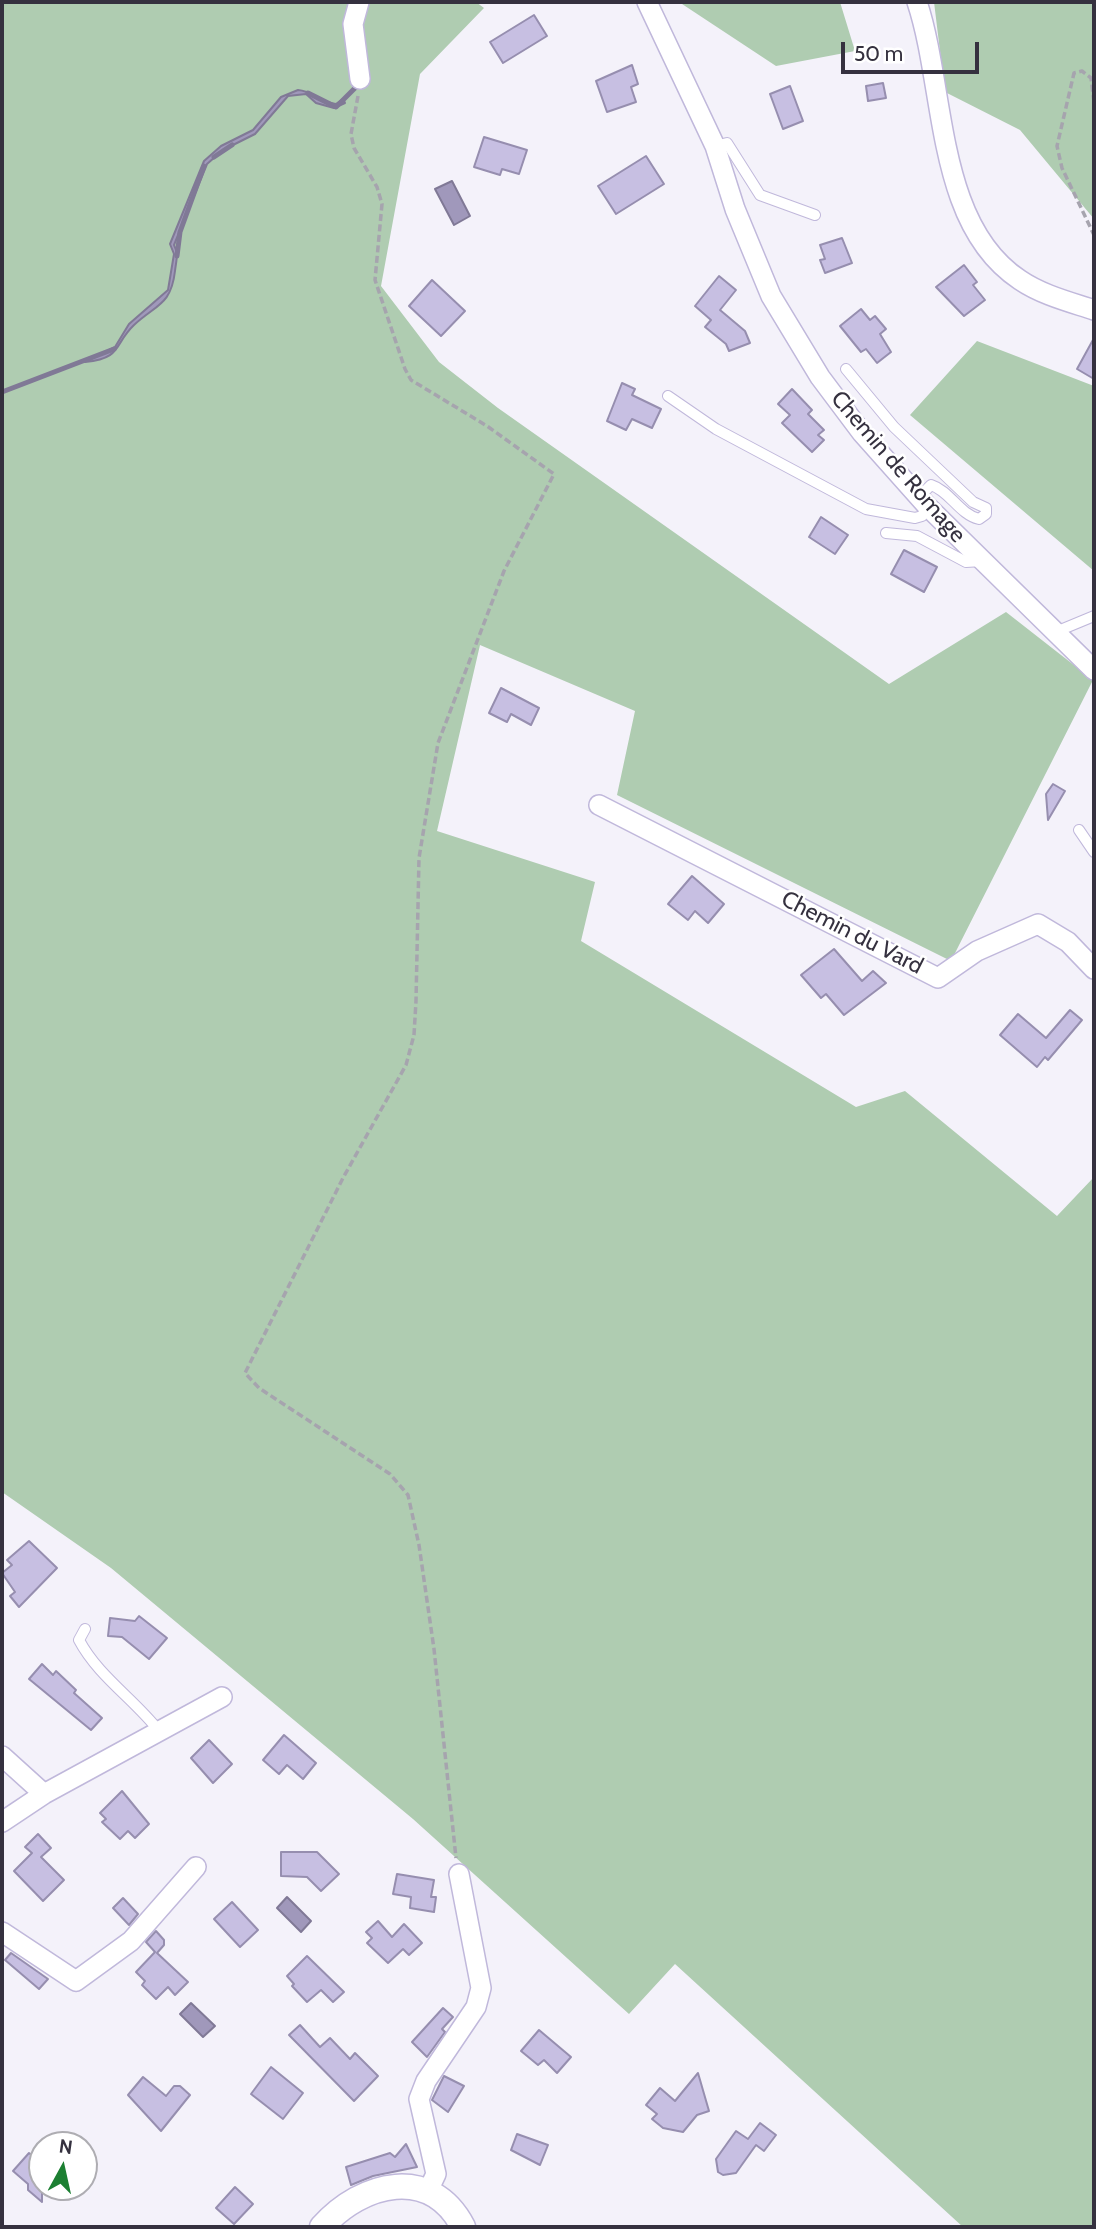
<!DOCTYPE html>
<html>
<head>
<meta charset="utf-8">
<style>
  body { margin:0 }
  #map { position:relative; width:1096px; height:2229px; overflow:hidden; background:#f4f2fa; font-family:Cabin,sans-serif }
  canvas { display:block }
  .frame { position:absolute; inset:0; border:4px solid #35313f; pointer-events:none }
  .north { position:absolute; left:28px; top:2131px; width:70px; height:70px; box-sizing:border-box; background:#fff; border:2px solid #aeadb2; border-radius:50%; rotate:8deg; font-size:19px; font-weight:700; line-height:28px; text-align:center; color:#35313f }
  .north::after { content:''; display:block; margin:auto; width:24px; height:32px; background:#1c7f32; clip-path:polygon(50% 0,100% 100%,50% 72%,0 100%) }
  .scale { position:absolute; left:841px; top:42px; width:138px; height:32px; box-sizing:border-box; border:4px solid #35313f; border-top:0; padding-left:9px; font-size:21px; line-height:24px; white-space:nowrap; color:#35313f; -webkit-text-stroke:5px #fff; paint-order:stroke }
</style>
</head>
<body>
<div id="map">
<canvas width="1096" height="2229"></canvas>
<div class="frame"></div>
<div class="north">N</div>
<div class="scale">50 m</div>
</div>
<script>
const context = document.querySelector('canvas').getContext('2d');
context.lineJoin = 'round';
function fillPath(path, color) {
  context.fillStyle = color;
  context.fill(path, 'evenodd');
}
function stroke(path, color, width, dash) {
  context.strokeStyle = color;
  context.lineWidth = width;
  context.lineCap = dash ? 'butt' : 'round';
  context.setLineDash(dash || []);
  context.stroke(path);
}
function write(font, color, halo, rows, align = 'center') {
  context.font = font + ' Cabin,sans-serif';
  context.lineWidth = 5;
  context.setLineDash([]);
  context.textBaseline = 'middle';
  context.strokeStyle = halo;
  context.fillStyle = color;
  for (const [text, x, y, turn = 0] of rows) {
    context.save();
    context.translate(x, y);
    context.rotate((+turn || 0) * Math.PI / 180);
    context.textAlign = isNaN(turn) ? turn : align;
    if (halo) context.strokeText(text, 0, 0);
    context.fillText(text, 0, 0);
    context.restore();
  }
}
fillPath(new Path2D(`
  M2 2H476L484 8 420 74 381 286 439 362 498 408 889 684 1006 612 1093 680 951 961 617 795 635 711 480 645 437 831 595 882 581 941 856 1107 905 1091 1057 1216 1094 1177V2227H963L675 1964 629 2014 413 1819 111 1568 2 1492Z
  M679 2H840L855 51 776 66Z
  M934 2H1094V219L1020 130 945 92Z
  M977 341 1094 386V571L910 415Z`), '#afccb1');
const water = new Path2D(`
  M298 90C313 91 320 102 336 104L343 99 345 103 334 108 316 103 306 94 288 96 255 134 223 150 207 164 174 245C179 254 176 261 175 271 171 305 157 304 134 325 113 345 123 358 85 362L115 347 129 324 168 290 174 254 170 244 204 161 221 146 253 130 281 97Z
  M452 181 470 216 454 225 435 189Z
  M287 1897 311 1921 301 1932 277 1908Z
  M191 2003 215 2026 203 2037 180 2014Z`);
fillPath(water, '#a098bb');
stroke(water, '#807996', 2);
stroke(new Path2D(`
  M308 93 336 107 356 87
  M214 157 232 145
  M177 256 180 232 204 166
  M2 392 114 349`), '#807996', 5);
const building = new Path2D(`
  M534 15 547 36 503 63 490 42Z
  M632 65 638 84 631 87 636 102 607 112 596 81Z
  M883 83 886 98 868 101 866 86Z
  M790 86 803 121 783 129 770 94Z
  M484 137 527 150 519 174 502 169 500 175 474 167Z
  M646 156 664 184 616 214 598 186Z
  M842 238 852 263 825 273 820 260 825 259 820 245Z
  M964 265 977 282 973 285 985 300 964 316 936 287Z
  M719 276 736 290 720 310 745 331 750 343 729 351 726 344 705 327 711 320 695 306Z
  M432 280 465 311 441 336 409 306Z
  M861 309 870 320 875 316 886 329 880 334 891 352 877 363 866 349 861 352 840 326Z
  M1094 338V379L1077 369Z
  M622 383 635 389 632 395 661 409 652 428 632 419 626 430 607 421Z
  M792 389 812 410 808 414 824 430 818 435 824 440 812 452 782 423 790 415 778 404Z
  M821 517 848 535 835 554 809 537Z
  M904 550 937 567 924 592 891 574Z
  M501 688 539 708 531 725 511 714 507 722 489 713Z
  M1053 784 1065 791 1048 820 1046 794Z
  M692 876 724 904 708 923 695 911 688 920 668 904Z
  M834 949 862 981 873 971 886 983 844 1015 826 994 821 998 801 975Z
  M1070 1010 1082 1020 1048 1060 1045 1057 1037 1067 1000 1035 1018 1014 1046 1038Z
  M29 1541 57 1568 19 1607 10 1596 15 1592 2 1573 12 1565 7 1560Z
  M139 1616 167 1638 149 1659 122 1637 108 1636 110 1618 135 1621Z
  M42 1664 53 1675 56 1671 76 1690 74 1693 102 1718 91 1730 29 1679Z
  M284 1735 316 1763 303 1779 287 1765 279 1774 263 1760Z
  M209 1740 232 1764 213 1783 191 1758Z
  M122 1791 149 1824 135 1838 128 1831 120 1839 102 1822 106 1819 100 1813Z
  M38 1834 51 1848 41 1857 64 1880 43 1901 14 1871 32 1853 25 1847Z
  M281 1852H317L339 1874 321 1891 307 1877 281 1876Z
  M397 1874 434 1880 431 1897H436L434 1912 410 1908 411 1897 393 1894Z
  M123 1898 138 1914 129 1925 113 1908Z
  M232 1902 258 1930 240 1947 214 1919Z
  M378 1921 392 1937 404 1924 422 1943 409 1955 403 1949 388 1963 367 1943 372 1938 366 1932Z
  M156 1931 164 1940V1945L157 1953 188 1982 175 1995 168 1987 156 1999 142 1985 145 1981 136 1972 155 1952 146 1942Z
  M11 1953 48 1979 39 1989 5 1960Z
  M307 1956 344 1992 333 2002 321 1990 307 2002 292 1986 294 1984 287 1976Z
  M443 2008 453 2017 442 2029 445 2032 427 2057 412 2042Z
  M300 2025 320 2047 330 2038 350 2059 355 2053 378 2076 354 2101 289 2035Z
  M539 2030 571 2057 557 2073 544 2060 538 2065 521 2051Z
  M271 2067 303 2093 283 2119 251 2094Z
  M698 2073 709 2111 697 2115 683 2132 663 2128 652 2119 657 2114 646 2105 660 2088 675 2101Z
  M444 2076 464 2086 448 2112 432 2100Z
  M143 2077 166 2096 174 2086H180L190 2095 161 2131 128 2095Z
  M760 2123 776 2135 764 2151 756 2145 736 2173 723 2175 718 2172 716 2159 736 2131 748 2139Z
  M517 2134 548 2145 540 2165 511 2150Z
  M406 2144 417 2167 373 2176 351 2185 346 2167 390 2153 395 2157Z
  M29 2153 42 2164V2202L28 2190V2184L13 2171Z
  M235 2187 253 2204 234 2224 216 2208Z`);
fillPath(building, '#c7bfe2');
stroke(building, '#968eaf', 2);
const service = new Path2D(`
  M715 146 727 143 760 195 815 215
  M668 396 716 429 866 509 915 518 922 516 927 506 922 494 931 485C950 491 959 514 979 519L986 514V508L973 502 894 427 846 369
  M886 533 917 536 966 562 982 561
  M1053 633 1094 616
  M1079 830 1094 852
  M85 1629 79 1640C98 1676 134 1699 159 1731`);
const minor = new Path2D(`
  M359 2 353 24 360 79
  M647 2 715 146 735 209 771 296 820 377 862 433 927 506 1094 670
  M917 2C946 89 935 224 1020 280 1042 295 1070 302 1094 310
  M599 805 938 978 977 951 1038 924 1068 942 1094 969
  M2 1756 44 1794
  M2 1822 44 1794 222 1697
  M2 1932 76 1981 131 1941 196 1867
  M428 2191 436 2174 419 2099 426 2081 476 2007 481 1988 459 1874`);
const tertiary = new Path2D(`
  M322 2227C362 2182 431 2165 463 2227`);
stroke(service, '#c0b8db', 12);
stroke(minor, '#c0b8db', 22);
stroke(tertiary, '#c0b8db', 27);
stroke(new Path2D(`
  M358 96 351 134 354 148 377 187 382 204 375 280 405 369 411 380 487 426 554 474 504 571 438 743 419 858 416 1001 414 1035 406 1065 343 1178 245 1373 259 1388 390 1474 408 1495 419 1545 434 1649 456 1858
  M1094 102 1091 78 1082 71 1074 73 1057 146 1062 168 1094 235`), '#a6a4ae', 3.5, [7, 3.5]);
stroke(service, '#fff', 10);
stroke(minor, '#fff', 19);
stroke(tertiary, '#fff', 24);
write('23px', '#35313f', '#fff', [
  ["Chemin de Romage",898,467,49],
  ["Chemin du Vard",852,933,27]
]);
</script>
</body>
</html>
